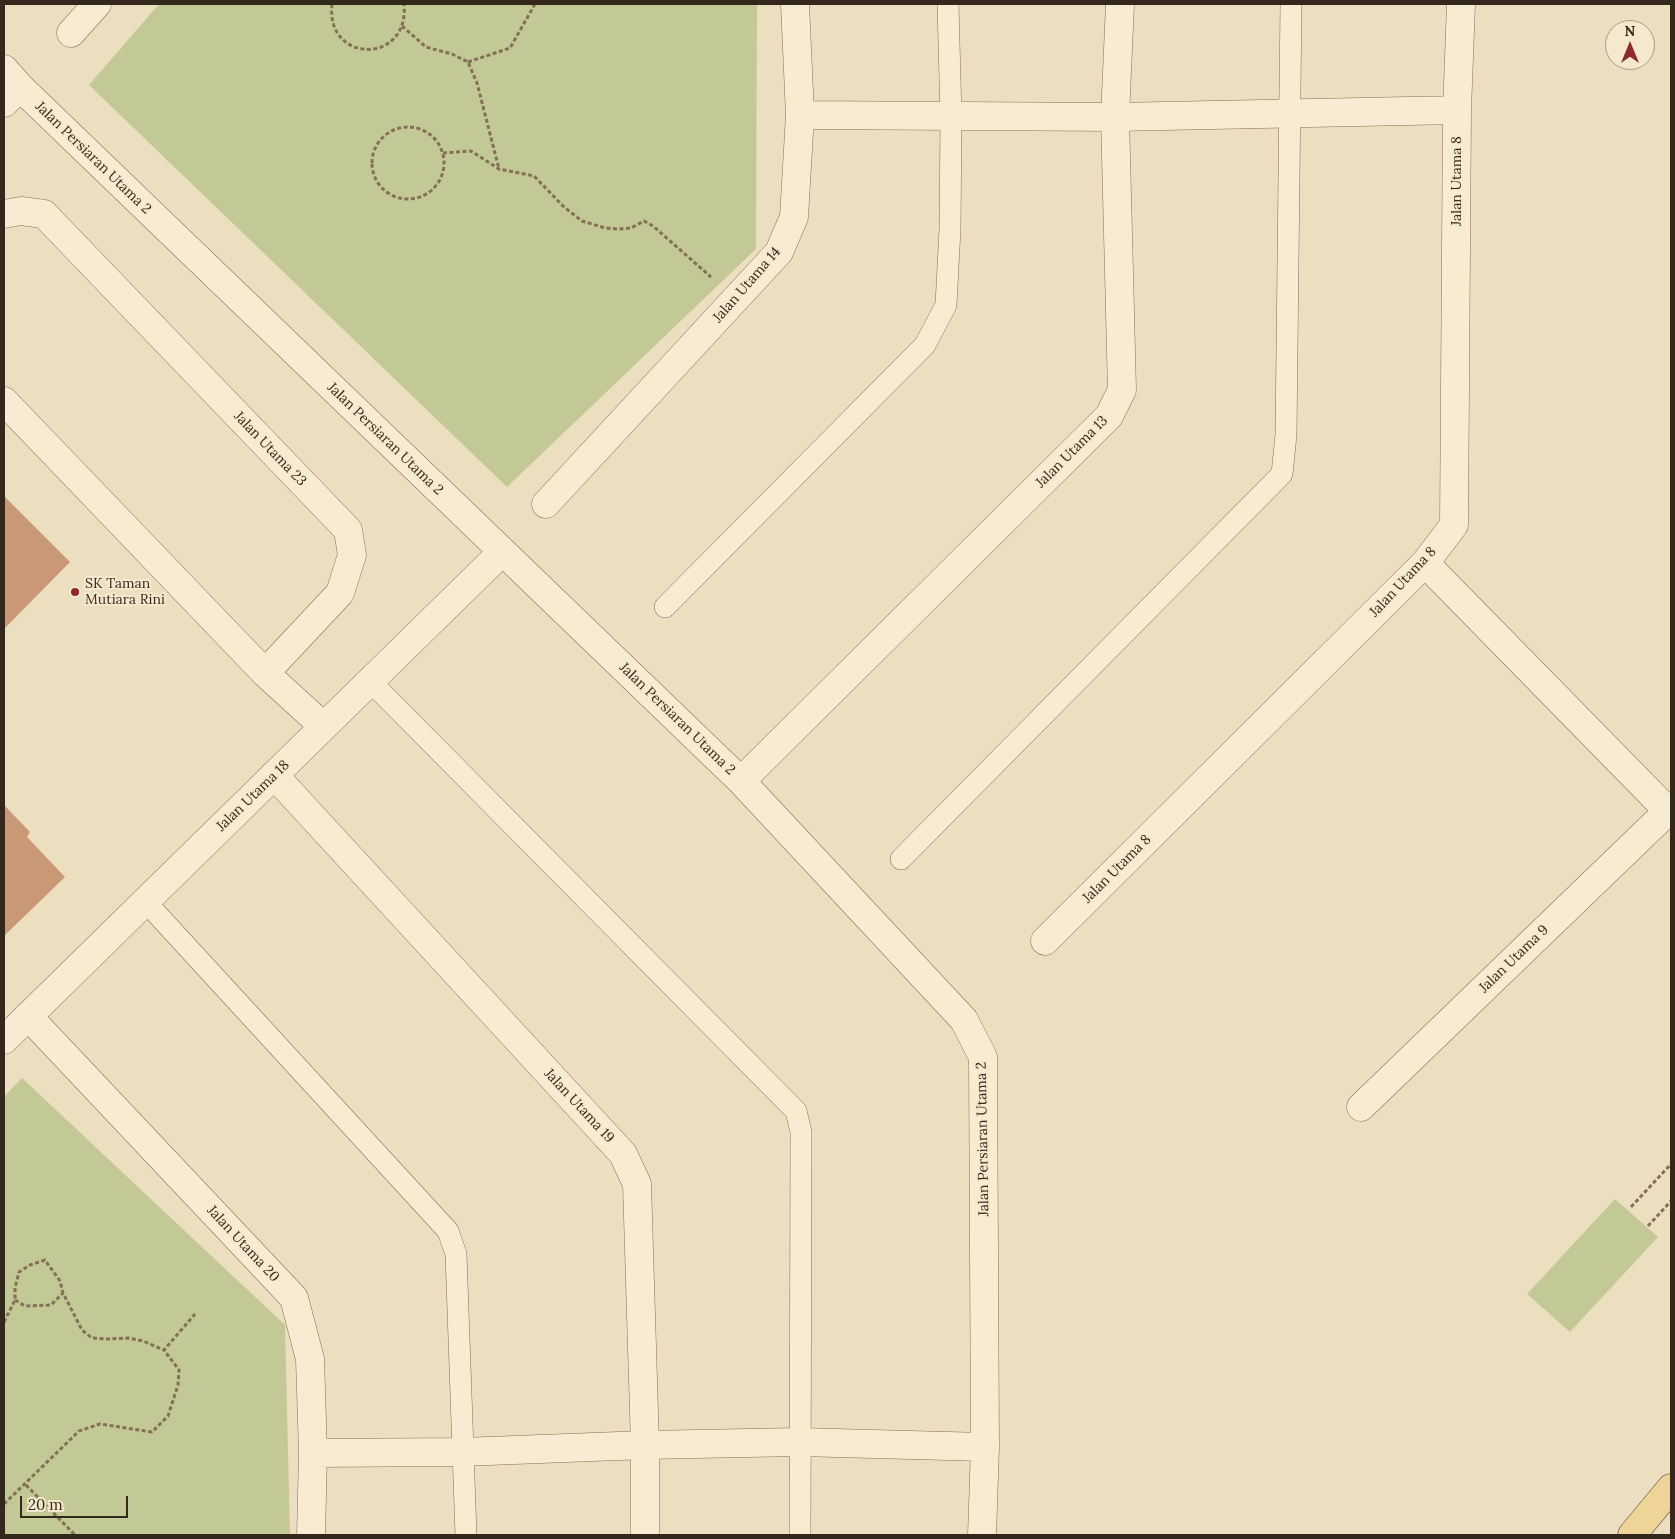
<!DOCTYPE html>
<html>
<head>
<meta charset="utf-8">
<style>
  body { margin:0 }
  #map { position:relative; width:1675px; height:1539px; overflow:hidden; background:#ecdfbf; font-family:Lora,serif }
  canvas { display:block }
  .frame { position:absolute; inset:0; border:5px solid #34281c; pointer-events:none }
  .north { position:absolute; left:1605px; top:20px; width:50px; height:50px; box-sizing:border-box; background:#f4e9ce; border:1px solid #a79c87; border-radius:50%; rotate:0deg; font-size:14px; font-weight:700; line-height:20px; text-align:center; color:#34281c }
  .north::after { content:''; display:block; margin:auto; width:18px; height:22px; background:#902a2b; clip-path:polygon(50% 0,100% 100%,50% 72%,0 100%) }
  .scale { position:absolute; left:20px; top:1496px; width:108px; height:22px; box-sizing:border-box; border:2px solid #34281c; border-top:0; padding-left:6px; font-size:15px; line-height:18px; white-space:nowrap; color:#34281c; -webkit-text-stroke:4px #f4e9ce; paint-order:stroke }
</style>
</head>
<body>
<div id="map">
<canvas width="1675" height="1539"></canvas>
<div class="frame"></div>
<div class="north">N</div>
<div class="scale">20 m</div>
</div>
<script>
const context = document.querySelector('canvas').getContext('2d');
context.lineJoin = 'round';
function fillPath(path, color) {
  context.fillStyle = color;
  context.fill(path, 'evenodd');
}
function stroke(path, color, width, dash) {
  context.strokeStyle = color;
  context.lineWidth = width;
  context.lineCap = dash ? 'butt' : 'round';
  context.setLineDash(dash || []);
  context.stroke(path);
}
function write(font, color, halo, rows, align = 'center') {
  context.font = font + ' Lora,serif';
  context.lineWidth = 4;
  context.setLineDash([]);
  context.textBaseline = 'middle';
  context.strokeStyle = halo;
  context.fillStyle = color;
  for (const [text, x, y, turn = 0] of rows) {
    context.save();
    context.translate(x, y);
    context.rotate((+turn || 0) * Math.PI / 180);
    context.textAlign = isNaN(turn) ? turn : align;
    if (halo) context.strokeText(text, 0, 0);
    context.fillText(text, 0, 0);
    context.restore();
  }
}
fillPath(new Path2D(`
  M159 4H757L756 249 507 487 89 85Z
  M22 1078 285 1325 290 1535H4V1097Z
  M1615 1199 1658 1237 1570 1332 1527 1294Z`), '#c3c994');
fillPath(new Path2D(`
  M4 496 70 562 4 629Z
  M4 805 30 832 27 837 65 877 4 936Z`), '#c99976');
const lane = new Path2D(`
  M665 607 925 345 946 305 950 229 951 117 948 4
  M370 681 796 1111 801 1132 800 1535
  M901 859 1282 474 1286 435 1291 4
  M145 901 448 1231 456 1254 466 1535`);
const street = new Path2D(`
  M71 33 97 4
  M4 69 20 87 741 781 964 1020 983 1057 985 1447 982 1535
  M4 103 20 87
  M800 115 1115 117 1457 110
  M4 214 21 211 44 214 348 530 352 555 340 593 265 673 323 726
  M4 401 265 673
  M546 504 779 252 794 217 800 115 795 4
  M1425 563 1671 814
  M274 775 623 1154 637 1184 645 1445V1535
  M741 781 1109 416 1122 390 1115 117 1120 4
  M1045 941 1425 563 1454 525 1457 110 1461 4
  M28 1016 294 1298 310 1359 313 1453 311 1535
  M4 1040 502 552
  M1361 1107 1668 811
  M313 1453 462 1452 645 1445 799 1442 985 1447`);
const primary = new Path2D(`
  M1632 1535 1671 1488`);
stroke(lane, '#846f58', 22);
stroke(street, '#846f58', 29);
stroke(primary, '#513e2d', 29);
stroke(new Path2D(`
  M332 4C325 64 410 65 404 4
  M402 26 426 47 452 54 468 62 477 83 499 169
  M468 62 510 48 535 4
  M372 163a36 36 0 1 1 72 0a36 36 0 1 1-72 0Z
  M443 153 471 151 499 169 534 176 564 207 582 221 605 228 618 229 631 228 644 221 653 226 711 277
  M1631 1207 1671 1164
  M1648 1226 1671 1201
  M15 1300 25 1306 51 1305 63 1293
  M4 1322 15 1300V1288L19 1272 30 1265 45 1260 60 1281 63 1293 82 1330 92 1338 108 1339 128 1338 143 1341 164 1350
  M26 1485 75 1535
  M4 1504 79 1431 100 1424 152 1432 168 1416 178 1385 179 1370 164 1350 195 1314`), '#846f58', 3, [4, 2.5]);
stroke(lane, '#f7ecd2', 21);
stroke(street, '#f7ecd2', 28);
stroke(primary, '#efd497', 28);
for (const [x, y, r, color] of [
  [75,592,5,"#902a2b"]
]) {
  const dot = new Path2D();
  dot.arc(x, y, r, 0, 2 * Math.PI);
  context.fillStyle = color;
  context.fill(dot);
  stroke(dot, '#f4e9ce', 2);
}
write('14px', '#34281c', '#f4e9ce', [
  ["Jalan Persiaran Utama 2",93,158,44],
  ["Jalan Utama 8",1457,181,-90],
  ["Jalan Utama 14",747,285,-49],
  ["Jalan Persiaran Utama 2",385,439,44],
  ["Jalan Utama 23",270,449,46],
  ["Jalan Utama 13",1072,452,-45],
  ["Jalan Utama 8",1403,582,-47],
  ["Jalan Persiaran Utama 2",677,719,44],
  ["Jalan Utama 18",253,796,-44],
  ["Jalan Utama 8",1117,869,-45],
  ["Jalan Utama 9",1514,959,-44],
  ["Jalan Utama 19",579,1106,47],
  ["Jalan Persiaran Utama 2",983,1139,-91],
  ["Jalan Utama 20",243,1244,47]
]);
write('14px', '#34281c', '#f4e9ce', [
  ["SK Taman",85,584],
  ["Mutiara Rini",85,600]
], 'left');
</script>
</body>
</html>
